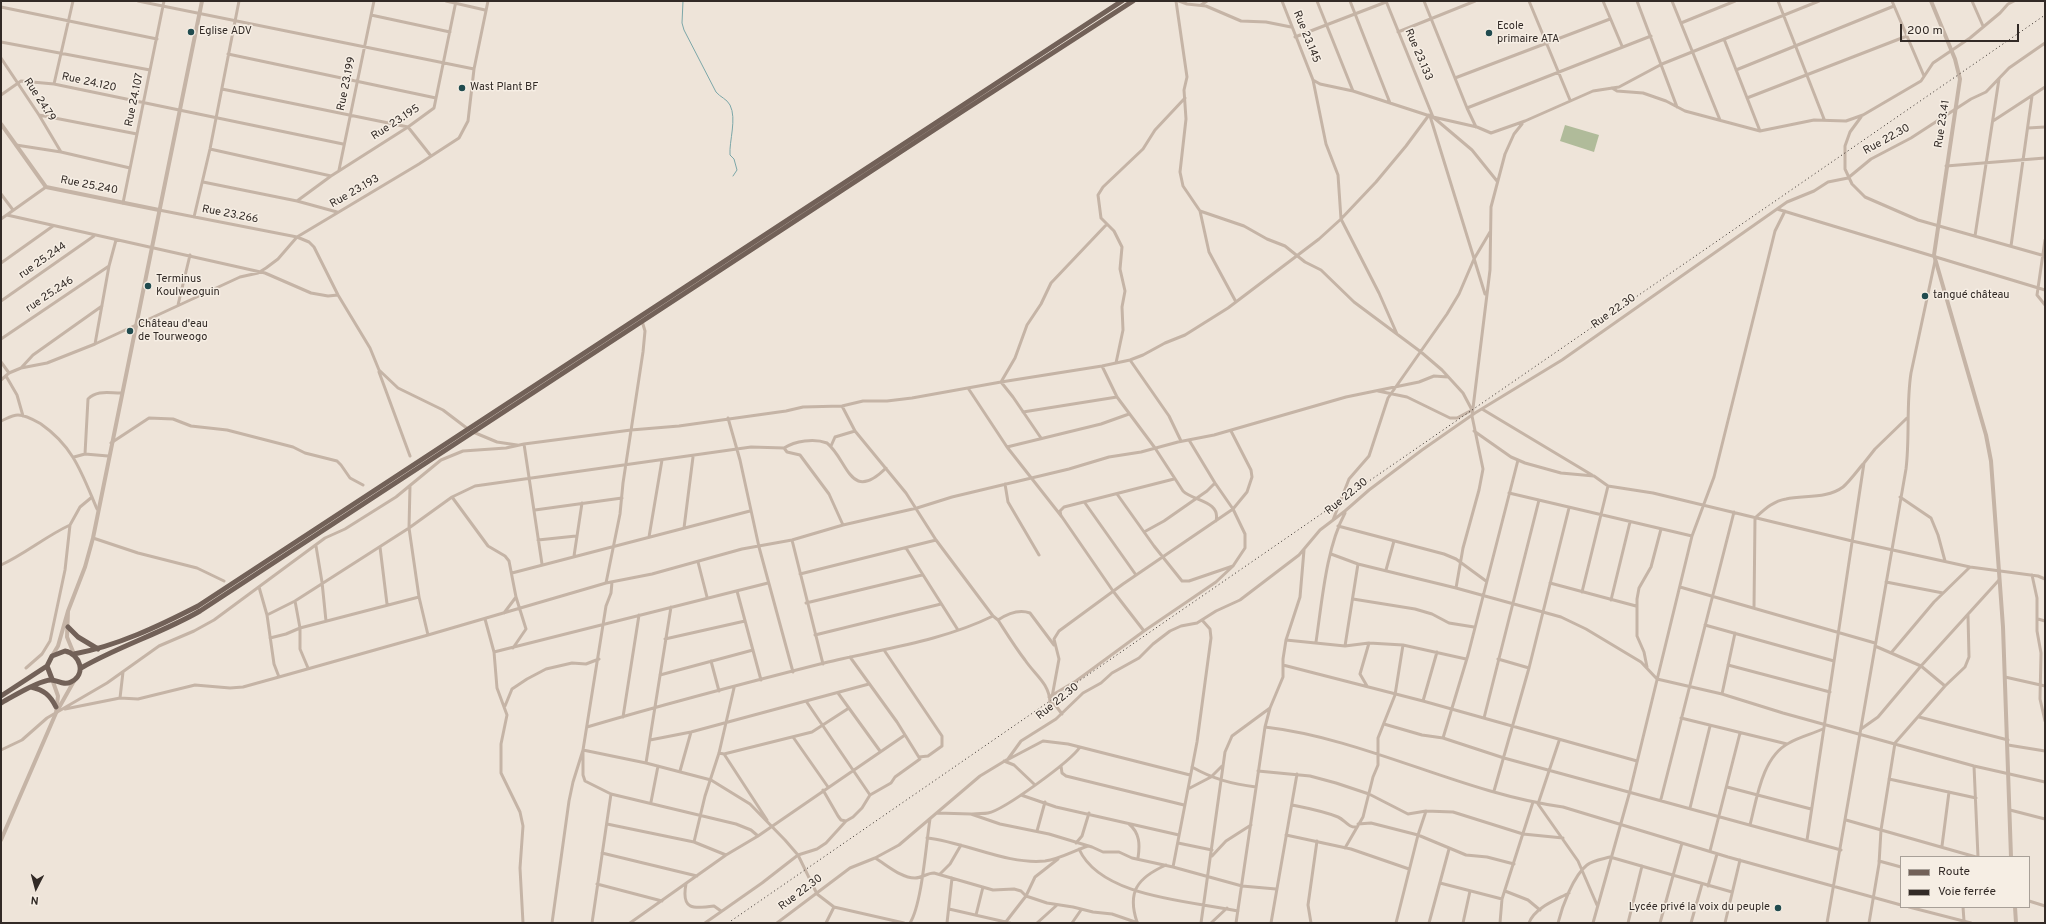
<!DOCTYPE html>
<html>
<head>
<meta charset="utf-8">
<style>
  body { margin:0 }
  #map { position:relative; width:2046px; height:924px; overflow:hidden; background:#eee4d9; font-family:Overpass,sans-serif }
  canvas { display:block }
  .frame { position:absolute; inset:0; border:2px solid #322a26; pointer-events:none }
  .legend { position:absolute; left:1900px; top:856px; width:130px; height:52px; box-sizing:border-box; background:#f6eee4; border:1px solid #a8a098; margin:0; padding:5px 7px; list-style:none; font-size:12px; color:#322a26 }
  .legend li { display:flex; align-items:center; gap:8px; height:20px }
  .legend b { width:20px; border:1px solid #a8a098 }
  .north { position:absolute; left:16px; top:868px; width:40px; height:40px; -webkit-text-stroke:3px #f6eee4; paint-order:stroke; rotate:186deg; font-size:11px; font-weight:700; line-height:16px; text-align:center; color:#322a26 }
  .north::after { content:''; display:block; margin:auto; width:14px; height:18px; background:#322a26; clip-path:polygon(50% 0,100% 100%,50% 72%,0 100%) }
  .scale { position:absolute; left:1900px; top:24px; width:119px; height:18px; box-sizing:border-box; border:2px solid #322a26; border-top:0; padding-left:5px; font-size:12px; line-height:14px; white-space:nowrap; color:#322a26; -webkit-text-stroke:3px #f6eee4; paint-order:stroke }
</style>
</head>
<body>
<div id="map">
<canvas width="2046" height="924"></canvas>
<div class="frame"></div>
<ul class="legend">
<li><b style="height:5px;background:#726158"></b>Route</li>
<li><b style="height:5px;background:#322a26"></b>Voie ferrée</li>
</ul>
<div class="north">N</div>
<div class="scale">200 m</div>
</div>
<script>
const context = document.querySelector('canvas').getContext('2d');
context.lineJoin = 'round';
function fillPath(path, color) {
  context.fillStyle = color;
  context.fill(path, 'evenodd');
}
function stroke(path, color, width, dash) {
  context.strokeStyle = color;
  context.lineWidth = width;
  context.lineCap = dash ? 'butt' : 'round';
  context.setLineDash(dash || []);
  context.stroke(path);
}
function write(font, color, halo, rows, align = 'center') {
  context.font = font + ' Overpass,sans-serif';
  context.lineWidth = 3;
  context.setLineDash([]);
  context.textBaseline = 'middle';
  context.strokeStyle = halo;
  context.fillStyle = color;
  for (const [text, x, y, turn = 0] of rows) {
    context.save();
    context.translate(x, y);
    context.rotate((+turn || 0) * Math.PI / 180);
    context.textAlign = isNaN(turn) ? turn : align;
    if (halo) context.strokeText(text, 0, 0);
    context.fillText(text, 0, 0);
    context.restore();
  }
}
fillPath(new Path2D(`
  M1565 125 1599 135 1594 152 1560 141Z`), '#b0bb9a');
stroke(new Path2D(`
  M683 1 682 23 684 30 716 92C720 97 727 99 730 105 737 119 729 141 730 155L734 159 737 170 733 176`), '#7ba6a8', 1);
stroke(new Path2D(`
  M138 1 474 69
  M446 1 485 10
  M1176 1 1187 77 1184 90 1186 119 1180 172 1183 186 1200 211 1209 252 1236 302
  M1179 1 1187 4 1206 6 1241 21 1266 22 1291 27
  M1282 1 1313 80 1326 144 1338 175 1341 219 1379 293 1397 334
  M1317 1 1353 91
  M1350 1 1390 103
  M1386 1 1433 117 1472 150 1497 181
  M1424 1 1467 108 1476 127
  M1529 1 1570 100
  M1603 1 1622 46
  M1637 1 1677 107
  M1672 1 1720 120
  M1778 1 1824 119
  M1892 1 1924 76
  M1972 1 1983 26
  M1201 5 1207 1
  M1 7 157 39
  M371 15 450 32
  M1681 23 1735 1
  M1398 32 1475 1
  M1295 37 1386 2
  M1724 39 1760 131
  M1 42 150 70
  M228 54 436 98
  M1 58 39 115 61 152
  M1736 70 1894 6
  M1455 78 1610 19
  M1313 80 1320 84 1353 91 1433 117 1477 127 1491 133 1525 121 1593 91 1619 87 1662 64 1819 1
  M54 84 73 1
  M1612 88 1617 91 1643 93 1666 101 1685 111 1760 131 1814 120 1846 121 1863 115 1921 81 1933 63 1970 38 2000 13 2008 4 2014 1
  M222 89 408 127 431 156
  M1 95 21 81 54 84 343 144
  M1747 98 1907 36
  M1467 108 1651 36
  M39 115 137 134
  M1430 116 1485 294
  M1861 117 1850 132 1845 146V169L1852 184 1865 197 1918 220 2045 256
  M1993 121 2045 87
  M2028 128 2045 127
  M16 145 61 152 130 168
  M210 149 331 176
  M1946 166 2045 158
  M339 170 374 1
  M203 182 297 201 337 212
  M1 194 13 210
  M297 201 331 176 408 127 434 108 456 1
  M123 203 164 1
  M1777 209 2045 290
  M159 210 297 237 309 242 314 247 338 295 370 348 379 370 398 388 443 410 468 429
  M1200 211 1244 226 1267 239 1285 246 1305 262 1321 270 1354 302 1421 352 1442 370 1463 393 1472 410 1457 418H1450L1407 397 1378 391
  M7 215 265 273 311 293 328 296 338 295
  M194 217 210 149 239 1
  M1 219 46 187
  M1975 236 1999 79
  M2045 240 2037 295 2045 305
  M2011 246 2032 96
  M1 263 53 226
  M1 301 94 236
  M178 305 190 255
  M1 339 109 266
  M95 344 109 266 116 240
  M1130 360 1169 416 1181 441
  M1 362 9 373
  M1116 363 1123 330 1122 307 1125 291 1120 269 1122 247 1114 231 1101 218 1098 195 1103 187 1143 149 1155 130 1185 98
  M1102 366 1117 397 1155 448 1183 491C1193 501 1221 501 1216 521
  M21 368 33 355 102 306
  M379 372 410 456
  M6 376 17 395 23 416
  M1 380 9 373 21 368 47 363 95 344 240 277 258 273 266 268 278 259 297 237 419 164 459 138 468 121 474 69 488 1
  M968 388 1007 447 1062 517 1113 591 1144 631
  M842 406 855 431 906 493 936 540 993 616 998 620C1007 634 1015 647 1025 660 1035 675 1049 683 1050 702L1056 706 1062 714
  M1482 409 1592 475
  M1023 412 1117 397
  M728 418 740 460 759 547 793 672
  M1 421C6 419 12 415 18 415 26 415 34 420 41 424 74 447 82 474 97 509
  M1474 431 1511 457 1525 463 1561 473 1594 476 1608 486 1653 493 1852 541 1970 567 2038 576 2045 579
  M473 432 497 442 517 445
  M1041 438 1013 397 1001 382 1015 358 1027 325 1041 304 1051 283 1107 224
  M111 443 149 418 173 419 191 426 227 430 293 447 305 453 337 461 341 465 350 478 363 485
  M524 444 542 564
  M831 446 835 437 855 431
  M1007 447 1101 424 1129 414
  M784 448C795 441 814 438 827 443 848 460 850 504 886 468
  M85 454 88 399C97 390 108 393 121 393
  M74 457 85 454 108 456
  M1005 484 1008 502 1039 555
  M410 486 409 528 419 597 428 635 606 583 652 574 742 549 792 540 843 525 917 508 952 497 1069 469 1109 457 1141 452 1178 442 1214 435 1346 397 1419 382 1434 376 1448 377
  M1509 493 1692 536
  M1117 494 1154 546 1182 581H1189L1233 566
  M452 497 488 546 505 556 509 561 516 597 526 629 513 648
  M1900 497 1931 518 1938 535 1945 561
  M1085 503 1136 575
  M535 510 622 498
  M1061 516 1060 511 1064 507 1174 479
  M1333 520 1349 479 1369 456 1388 398 1447 314 1459 294 1474 259 1490 232
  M1338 526 1444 554 1456 559 1486 581
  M684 528 693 457
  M1144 532 1164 521 1207 491 1215 483
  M649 537 662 460
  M93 538 138 553 197 568 224 581
  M538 540 576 536
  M792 540 823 664
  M316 546 322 582 326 621
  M380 547 387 604
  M906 548 958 630
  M1331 554 1358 564 1345 646 1369 643 1403 645 1466 659
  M574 556 582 503
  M698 562 707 597
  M1358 564 1456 588 1561 617 1586 629 1641 662 1657 679 1722 694 1783 713 1974 766 2045 782
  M1 565C25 554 46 536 70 525
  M1386 570 1394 541
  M512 573 750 511
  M800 574 936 540
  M2032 575 2037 598V631L2041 653 2040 699 2045 721
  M612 582 611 593 606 606 583 750V775L585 781 611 794 736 824 751 830 758 836
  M1886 582 1943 593
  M606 583 620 514 623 483 643 352 645 331 642 321
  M1550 583 1636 606
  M259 587 267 615 274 664 279 677 428 635
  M1680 587 1875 643
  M1456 588 1463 548 1479 490 1483 469 1472 416 1490 270 1491 207 1505 154 1514 134 1522 124
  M737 591 761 680
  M1582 592 1608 486
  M1353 599 1415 609 1432 614 1449 623 1474 627
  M1611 600 1630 522
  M295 601 300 628V649L308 668
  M806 603 922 575
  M1754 608 1755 518C1764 510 1773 501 1786 499 1804 495 1827 499 1843 487 1850 481 1857 471 1863 464
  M504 613 516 597
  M267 615 295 601 409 528 452 497 475 486 751 447 784 448 787 452 800 455 829 494 843 525
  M485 619 494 652 497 688 507 715 501 744V773L520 812 523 826 520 868 523 923
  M2038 619 2045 621
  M998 620C1007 614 1019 609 1030 613L1054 645
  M1705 625 1834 661
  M815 635 941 604
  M270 638 286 634 300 628 419 597
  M665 639 745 621
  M1286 640 1345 646
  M1316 642C1322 602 1326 548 1345 513
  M1875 646 1921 666 1945 686
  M884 650 942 736V746L928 756 919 757
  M494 652 768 583
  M1891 653 1934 602 1970 567
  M1498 659 1529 668
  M711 661 719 691
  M1283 665 1423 701 1637 761
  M1728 665 1830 692
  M1647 667 1644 652 1637 636V599L1639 588 1651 567 1661 529
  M26 668 42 654 50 641 65 570 70 525 80 507 92 497
  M660 675 753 650
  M2005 677 2045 686
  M1367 686 1360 674 1369 643
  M838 693 880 751
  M1722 694 1735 633
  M1049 697 1076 681 1144 631 1216 582 1233 566 1245 548V534L1233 509 1215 483 1189 440
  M1052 697 1059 659 1054 639 1059 631 1123 584 1233 509 1247 492 1252 477 1251 470 1231 431
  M120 698 123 672
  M806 701 870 795
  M1423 701 1437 652
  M505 706 512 689 527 679 546 669 572 663 586 664 599 659
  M65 709 120 698 138 699 195 685 230 688 243 687 279 677
  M623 717 639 615
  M1919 717 2008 740
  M1484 718 1539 500
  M1681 718 1787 744
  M1384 724 1422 735 1443 738 1504 758 1841 850
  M587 727C665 704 745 683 824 663 880 649 940 642 993 616
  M1265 727C1367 739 1461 793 1563 807L1728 857 1901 905
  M1861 729 1878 717 1921 666 1999 580
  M793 737 828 787
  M1443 738 1468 655 1518 460
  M650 740 691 732 869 684
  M1559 741 1538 804 1578 861 1597 905
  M2008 745 2045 751
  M1 750 22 740 47 718 107 683 159 646 194 631 214 620 325 538 345 529 396 497 441 460 463 451 506 448 524 444 631 430 679 426 786 411 803 407 842 406 863 401H887L912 398 1001 382 1102 366 1130 360 1143 355 1165 343 1185 335 1228 308 1319 239 1341 219 1376 182 1406 146 1429 115
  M719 753 724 754 812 732 849 708
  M724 754 767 820
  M1007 760 1043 741 1068 744 1190 775
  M1004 761 1014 765 1034 784
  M646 763 671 607
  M1061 766 1062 773 1066 776 1184 805
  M1974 766 1978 857
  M1192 767C1213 779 1232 784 1256 787
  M680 771 691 732
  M1258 771 1310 776 1336 783 1369 794 1408 814 1426 811 1453 812 1523 834 1563 838
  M1889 779 1976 798
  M1727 787 1811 809
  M1188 789 1211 777 1222 766
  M823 790 838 816 841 820 846 821 853 817 862 808 870 795 891 783 895 777 920 759 897 722 850 657
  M1494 791 1529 668 1569 508
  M1021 795 1056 807 1179 835
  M1661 799 1734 512
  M651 802 658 766
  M1292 805C1307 808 1323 811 1338 817 1345 820 1348 828 1357 827
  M1690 808 1710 726
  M2010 810 2045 819
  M937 813 971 814 1000 824 1049 834 1092 847 1103 852H1119L1132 858 1173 867 1242 886 1276 889
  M973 814C978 813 983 814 988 813 1004 810 1071 761 1080 747
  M1846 820 1976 857
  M607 824 694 842 726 855
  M1129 824C1140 833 1140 845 1138 858
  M1358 824 1371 823 1418 835 1466 855 1487 857 1514 864
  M1750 825C1757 798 1762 757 1789 743 1799 737 1812 734 1823 729
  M1037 831 1045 802
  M1286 835 1351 849 1409 869
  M927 838C965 842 1007 865 1045 861 1060 859 1073 851 1088 846
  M1807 840 1864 463 1875 449 1907 418
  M694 842 705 796 719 753 734 688
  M1076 843 1082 836 1089 813
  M1178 843 1212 850
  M1942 846 1949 792
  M1345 848 1363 817 1373 777 1378 765V738L1395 695 1403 645
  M1079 849C1101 898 1192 901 1238 911
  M1710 851 1740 733
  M602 853 697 876
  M1212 856 1226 841 1251 825
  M875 858C887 865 901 878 915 878 922 878 927 873 934 873L993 890 1014 889 1021 891 1026 896 1047 903 1073 907 1093 912 1112 914 1138 923
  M1879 861 1901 867
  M1173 867 1197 742 1211 638 1210 629 1202 620
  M940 874 950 864 961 845
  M1440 883 1502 899
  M597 884 662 901
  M686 884C681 910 693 909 714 906L721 911
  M1708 886 1717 854
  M1505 891 1528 900 1540 910
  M2029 901 2045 906
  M1909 907 1971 923
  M1963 907 1964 921
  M949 909 1010 923
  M976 915 983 887
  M1137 922C1127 892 1137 878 1166 865
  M552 923 569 801 573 782 583 750 646 763 711 780 750 804 785 840 798 855 817 894 834 907 904 923
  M592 923 611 794
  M630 923 726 855 758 836 905 735
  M705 923 762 883 798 855 817 849 826 843 846 821
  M777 923 850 868 875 858 899 845 980 776 1008 759 1021 741 1056 719 1083 693 1101 683 1112 673 1139 658 1153 644 1170 631 1181 626 1197 623 1216 611 1240 600 1299 555 1320 530 1345 511 1369 490 1422 450 1475 413 1562 360 1787 202 1814 191 1828 182 1848 178 1871 159 1911 138 1971 99 1986 92 2009 68 2045 43
  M826 923 834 907
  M910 923C922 904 926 844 930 819
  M947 923 952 878
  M1005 923 1026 896 1035 877 1058 859
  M1037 923 1057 905
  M1072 923 1081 910
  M1201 923 1225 752 1232 736 1270 708
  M1211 923 1227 908
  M1236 923 1265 727 1270 708 1283 677V659L1286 640 1300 597 1304 550
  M1271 923 1297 774
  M1311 923 1308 905 1317 841
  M1396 923 1418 835 1426 811
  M1429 923 1449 849
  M1463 923 1470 891
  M1500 923 1502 899 1533 802
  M1529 923C1534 908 1556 900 1569 893
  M1558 923C1562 907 1573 876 1587 865 1593 860 1603 859 1610 857L1732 892
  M1593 923 1630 791 1692 536 1714 477 1775 231 1785 211
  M1628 923 1642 866
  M1660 923 1682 843
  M1691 923 1702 884
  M1725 923 1740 860
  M1827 923 1906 469C1910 437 1906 405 1911 373L1935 261
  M1869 923 1879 864 1881 830 1895 743 1945 686 1965 667 1969 657 1968 615`), '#c5b4a6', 3);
stroke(new Path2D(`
  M1931 1 1955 59 1960 79 1934 255 1986 435 1991 461 2003 627 2011 857
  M1 124 46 187 159 210
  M68 611 85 567 93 538 202 1
  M52 656 58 646 68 611 67 637 74 654
  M52 679 58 696 56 713 74 681
  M1 840 56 713
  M2015 907 2016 923`), '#c5b4a6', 4);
stroke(new Path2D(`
  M68 627 78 637 98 649
  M74 654C117 646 159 626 198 606L1122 1
  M81 668C119 646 162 633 200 611L963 111 1133 1
  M31 687C44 690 50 695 56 707
  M1 696 47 666
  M1 703C12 697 39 680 51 680 58 680 63 686 71 682 87 674 80 654 65 651L52 656 47 666 52 679`), '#726158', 5);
stroke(new Path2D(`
  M728 923 2045 15`), '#322a26', 1, [1, 3]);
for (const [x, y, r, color] of [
  [191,32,4,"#204b4f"],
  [1489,33,4,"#204b4f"],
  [462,88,4,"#204b4f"],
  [148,286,4,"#204b4f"],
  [1925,296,4,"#204b4f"],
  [130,331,4,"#204b4f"],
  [1778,908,4,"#204b4f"]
]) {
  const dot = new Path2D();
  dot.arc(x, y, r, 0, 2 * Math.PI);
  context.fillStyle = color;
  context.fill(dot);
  stroke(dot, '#f6eee4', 1.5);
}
write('11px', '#322a26', '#f6eee4', [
  ["Ecole",1497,27],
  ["primaire ATA",1497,40],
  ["Eglise ADV",199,32],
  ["Wast Plant BF",470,88],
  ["Terminus",156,280],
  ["Koulweoguin",156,293],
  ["tangué château",1933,296],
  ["Château d'eau",138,325],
  ["de Tourweogo",138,338],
  ["Lycée privé la voix du peuple",1770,908,"right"]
], 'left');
write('11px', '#322a26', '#f6eee4', [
  ["Rue 23.145",1306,37,68],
  ["Rue 23.133",1418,55,67],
  ["Rue 24.120",89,83,12],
  ["Rue 23.199",347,84,-78],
  ["Rue 24.79",39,100,57],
  ["Rue 24.107",135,100,-78],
  ["Rue 23.195",396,123,-33],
  ["Rue 23.41",1943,124,-81],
  ["Rue 22.30",1887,140,-29],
  ["Rue 25.240",89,186,11],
  ["Rue 23.193",355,192,-30],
  ["Rue 23.266",230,215,11],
  ["rue 25.244",43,261,-35],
  ["rue 25.246",50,295,-34],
  ["Rue 22.30",1614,312,-35],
  ["Rue 22.30",1347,497,-39],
  ["Rue 22.30",1058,702,-39],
  ["Rue 22.30",801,893,-37]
]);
</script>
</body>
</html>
